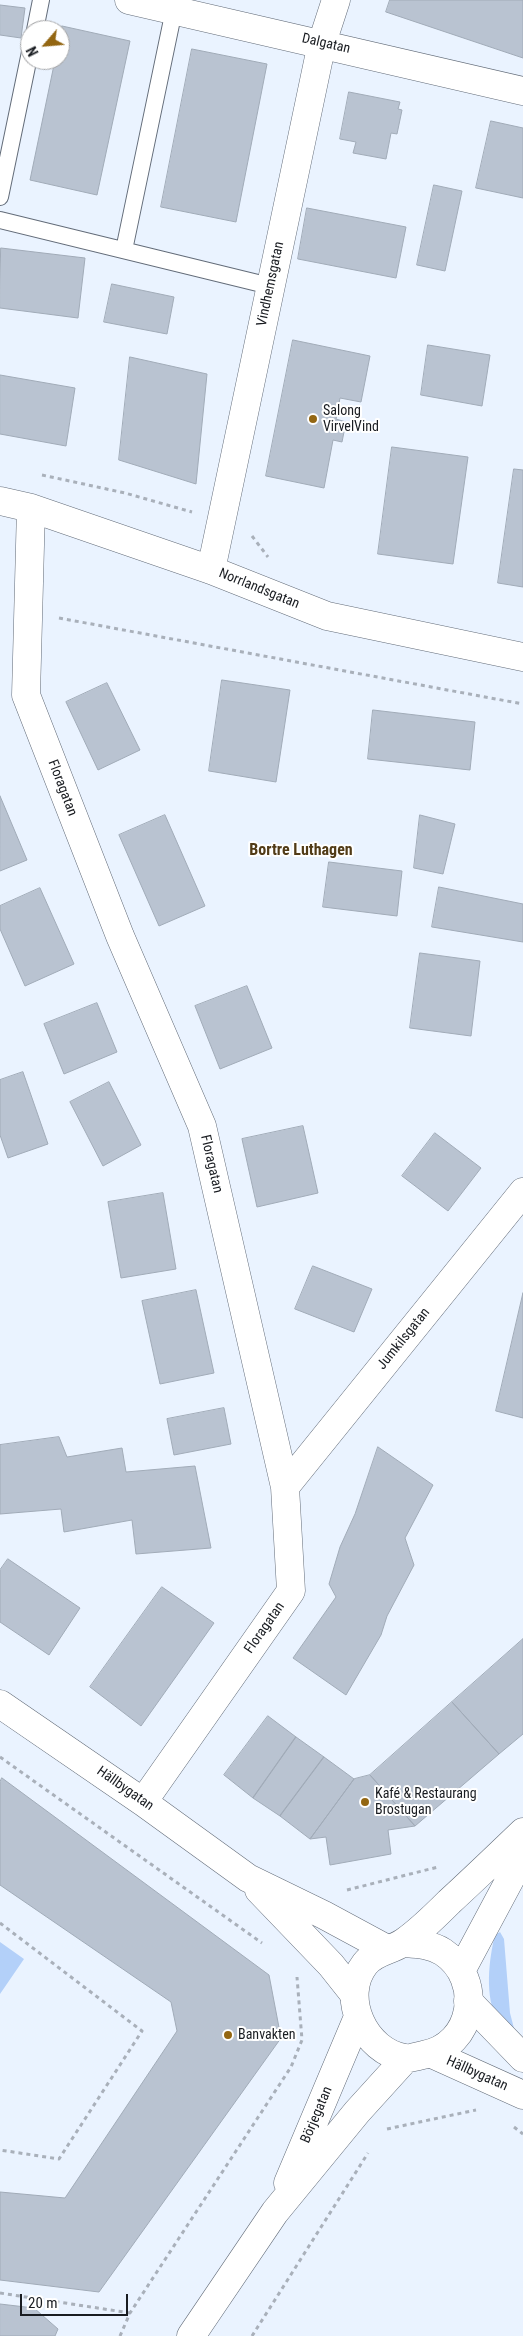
<!DOCTYPE html>
<html>
<head>
<meta charset="utf-8">
<style>
  body { margin:0 }
  #map { position:relative; width:523px; height:2336px; overflow:hidden; background:#eaf3ff; font-family:"Roboto Condensed",sans-serif }
  canvas { display:block }
  .north { position:absolute; left:20px; top:20px; width:50px; height:50px; box-sizing:border-box; background:#fff; border:1px solid #a3a4a6; border-radius:50%; rotate:243deg; font-size:14px; font-weight:700; line-height:20px; text-align:center; color:#191c21 }
  .north::after { content:''; display:block; margin:auto; width:18px; height:22px; background:#936612; clip-path:polygon(50% 0,100% 100%,50% 72%,0 100%) }
  .scale { position:absolute; left:20px; top:2294px; width:108px; height:22px; box-sizing:border-box; border:2px solid #191c21; border-top:0; padding-left:6px; font-size:15px; line-height:18px; white-space:nowrap; color:#191c21; -webkit-text-stroke:4px #fff; paint-order:stroke }
</style>
</head>
<body>
<div id="map">
<canvas width="523" height="2336"></canvas>
<div class="north">N</div>
<div class="scale">20 m</div>
</div>
<script>
const context = document.querySelector('canvas').getContext('2d');
context.lineJoin = 'round';
function fillPath(path, color) {
  context.fillStyle = color;
  context.fill(path, 'evenodd');
}
function stroke(path, color, width, dash) {
  context.strokeStyle = color;
  context.lineWidth = width;
  context.lineCap = dash ? 'butt' : 'round';
  context.setLineDash(dash || []);
  context.stroke(path);
}
function write(font, color, halo, rows, align = 'center') {
  context.font = font + ' "Roboto Condensed",sans-serif';
  context.lineWidth = 4;
  context.setLineDash([]);
  context.textBaseline = 'middle';
  context.strokeStyle = halo;
  context.fillStyle = color;
  for (const [text, x, y, turn = 0] of rows) {
    context.save();
    context.translate(x, y);
    context.rotate((+turn || 0) * Math.PI / 180);
    context.textAlign = isNaN(turn) ? turn : align;
    if (halo) context.strokeText(text, 0, 0);
    context.fillText(text, 0, 0);
    context.restore();
  }
}
fillPath(new Path2D(`
  M500 1932 504 1939 510 2013 516 2036C511 2031 503 2026 498 2020 484 1998 489 1958 495 1935Z
  M0 1942 24 1959 0 1994Z`), '#b3d0f9');
const building = new Path2D(`
  M390 0H523V58L386 12Z
  M0 5 25 8 21 38 0 35Z
  M62 26 130 41 97 195 30 180 55 60H60Z
  M192 49 267 64 236 222 161 207Z
  M349 92 400 102 398 109 402 110 397 134 391 133 386 159 353 153 356 142 340 139Z
  M491 121 523 128V198L476 188Z
  M434 185 462 191 445 271 417 265Z
  M307 208 406 227 396 278 298 259Z
  M1 248 85 258 78 318 0 308Z
  M112 284 174 297 167 334 104 322Z
  M293 340 370 356 361 402 340 398 336 419 346 422 342 442 333 440 324 488 266 476Z
  M428 345 490 355 482 406 421 395Z
  M130 357 207 374 196 484 119 460Z
  M0 375 75 388 66 446 0 434Z
  M392 447 468 457 453 564 378 554Z
  M514 469 523 470V587L498 583Z
  M222 680 290 690 276 782 209 771Z
  M107 683 140 750 98 770 66 702Z
  M373 710 475 722 470 770 368 759Z
  M0 796 27 860 0 871Z
  M165 815 205 906 159 926 119 835Z
  M420 815 455 824 443 874 414 868Z
  M329 862 402 871 397 916 323 907Z
  M439 887 523 904V942L432 927Z
  M40 888 74 964 25 986 0 929V906Z
  M420 953 480 961 471 1036 410 1028Z
  M247 986 272 1048 220 1069 195 1006Z
  M97 1003 117 1052 64 1074 44 1024Z
  M23 1072 48 1144 8 1158 0 1135V1080Z
  M109 1082 141 1145 103 1166 70 1102Z
  M303 1126 318 1193 257 1207 242 1139Z
  M435 1133 481 1168 448 1211 402 1176Z
  M163 1193 176 1269 121 1278 108 1202Z
  M313 1266 372 1289 354 1332 295 1309Z
  M196 1290 214 1373 160 1384 142 1301Z
  M523 1293V1418L496 1411Z
  M224 1408 231 1444 174 1455 167 1419Z
  M59 1437 67 1457 122 1448 126 1472 195 1466 211 1548 136 1554 132 1520 64 1532 61 1509 0 1514V1445Z
  M378 1447 433 1485 405 1538 414 1565 387 1616 381 1635 346 1695 293 1658 336 1597 329 1584 340 1547 355 1514Z
  M8 1559 80 1608 49 1655 0 1622V1570Z
  M162 1587 214 1623 141 1726 90 1687Z
  M523 1639V1734L499 1754 452 1702Z
  M452 1702 499 1754 415 1826 370 1775Z
  M268 1716 296 1737 253 1798 224 1775Z
  M296 1737 324 1757 280 1816 253 1798Z
  M324 1757 354 1779 310 1839 280 1816Z
  M370 1775 415 1826 388 1830 391 1854 330 1865 326 1837 310 1839 354 1779Z
  M2 1778 269 1975 281 2038 99 2292 0 2280V2192L65 2198 177 2031 171 2002 0 1885V1782Z
  M0 2304 34 2308 58 2329 55 2336H0Z`);
fillPath(building, '#b9c3d1');
stroke(building, '#a1abb8', 1);
const lane = new Path2D(`
  M35 30 41 0
  M0 197 30 52
  M0 220 270 286
  M124 250 174 10`);
const street = new Path2D(`
  M129 0 523 91
  M0 501 31 508 211 570 327 616 523 657
  M31 508 26 695 120 936 202 1126 285 1487 291 1591 143 1802
  M211 570 322 43 336 0
  M285 1487 523 1192
  M0 1704 143 1802 248 1878 324 1915 387 1949
  M259 1890 331 1965 354 1994
  M468 2001 523 2058
  M432 2054 523 2095`);
const secondary = new Path2D(`
  M403 1943C416 1944 430 1944 443 1952 484 1979 475 2046 423 2055 417 2056 410 2059 405 2058 365 2052 339 1997 365 1964 375 1951 391 1951 404 1942 420 1931 435 1916 449 1902 474 1879 498 1856 523 1832
  M461 1971 523 1855
  M288 2183 358 2017
  M191 2336 275 2212 357 2112 406 2058`);
stroke(lane, '#636c79', 18);
stroke(street, '#636c79', 29);
stroke(secondary, '#636c79', 29);
stroke(new Path2D(`
  M42 475 125 493 192 512
  M252 536 268 557
  M59 618 523 704
  M0 1757 262 1943
  M347 1890 438 1867
  M0 1923 142 2031 59 2159 0 2150
  M514 2127 523 2134
  M387 2129 476 2110
  M0 2293 130 2313
  M120 2336 130 2313 291 2067 302 2040 297 1977
  M252 2336 368 2153`), '#a9b0ba', 3, [4, 4]);
stroke(lane, '#fff', 16);
stroke(street, '#fff', 28);
stroke(secondary, '#fff', 28);
for (const [x, y, r, color] of [
  [313,419,5,"#936612"],
  [365,1802,5,"#936612"],
  [228,2035,5,"#936612"]
]) {
  const dot = new Path2D();
  dot.arc(x, y, r, 0, 2 * Math.PI);
  context.fillStyle = color;
  context.fill(dot);
  stroke(dot, '#fff', 2);
}
write('14px', '#191c21', '#fff', [
  ["Dalgatan",326,44,13],
  ["Vindhemsgatan",271,284,-78],
  ["Norrlandsgatan",259,589,22],
  ["Floragatan",62,788,69],
  ["Floragatan",211,1164,77],
  ["Jumkilsgatan",404,1339,-51],
  ["Floragatan",265,1628,-55],
  ["Hällbygatan",125,1789,35],
  ["Hällbygatan",477,2074,24],
  ["Börjegatan",317,2115,-67]
]);
write('14px', '#191c21', '#fff', [
  ["Salong",323,411],
  ["VirvelVind",323,427],
  ["Kafé & Restaurang",375,1794],
  ["Brostugan",375,1810],
  ["Banvakten",238,2035]
], 'left');
write('bold 16px', '#513b17', '#fff', [
  ["Bortre Luthagen",301,851]
]);
</script>
</body>
</html>
